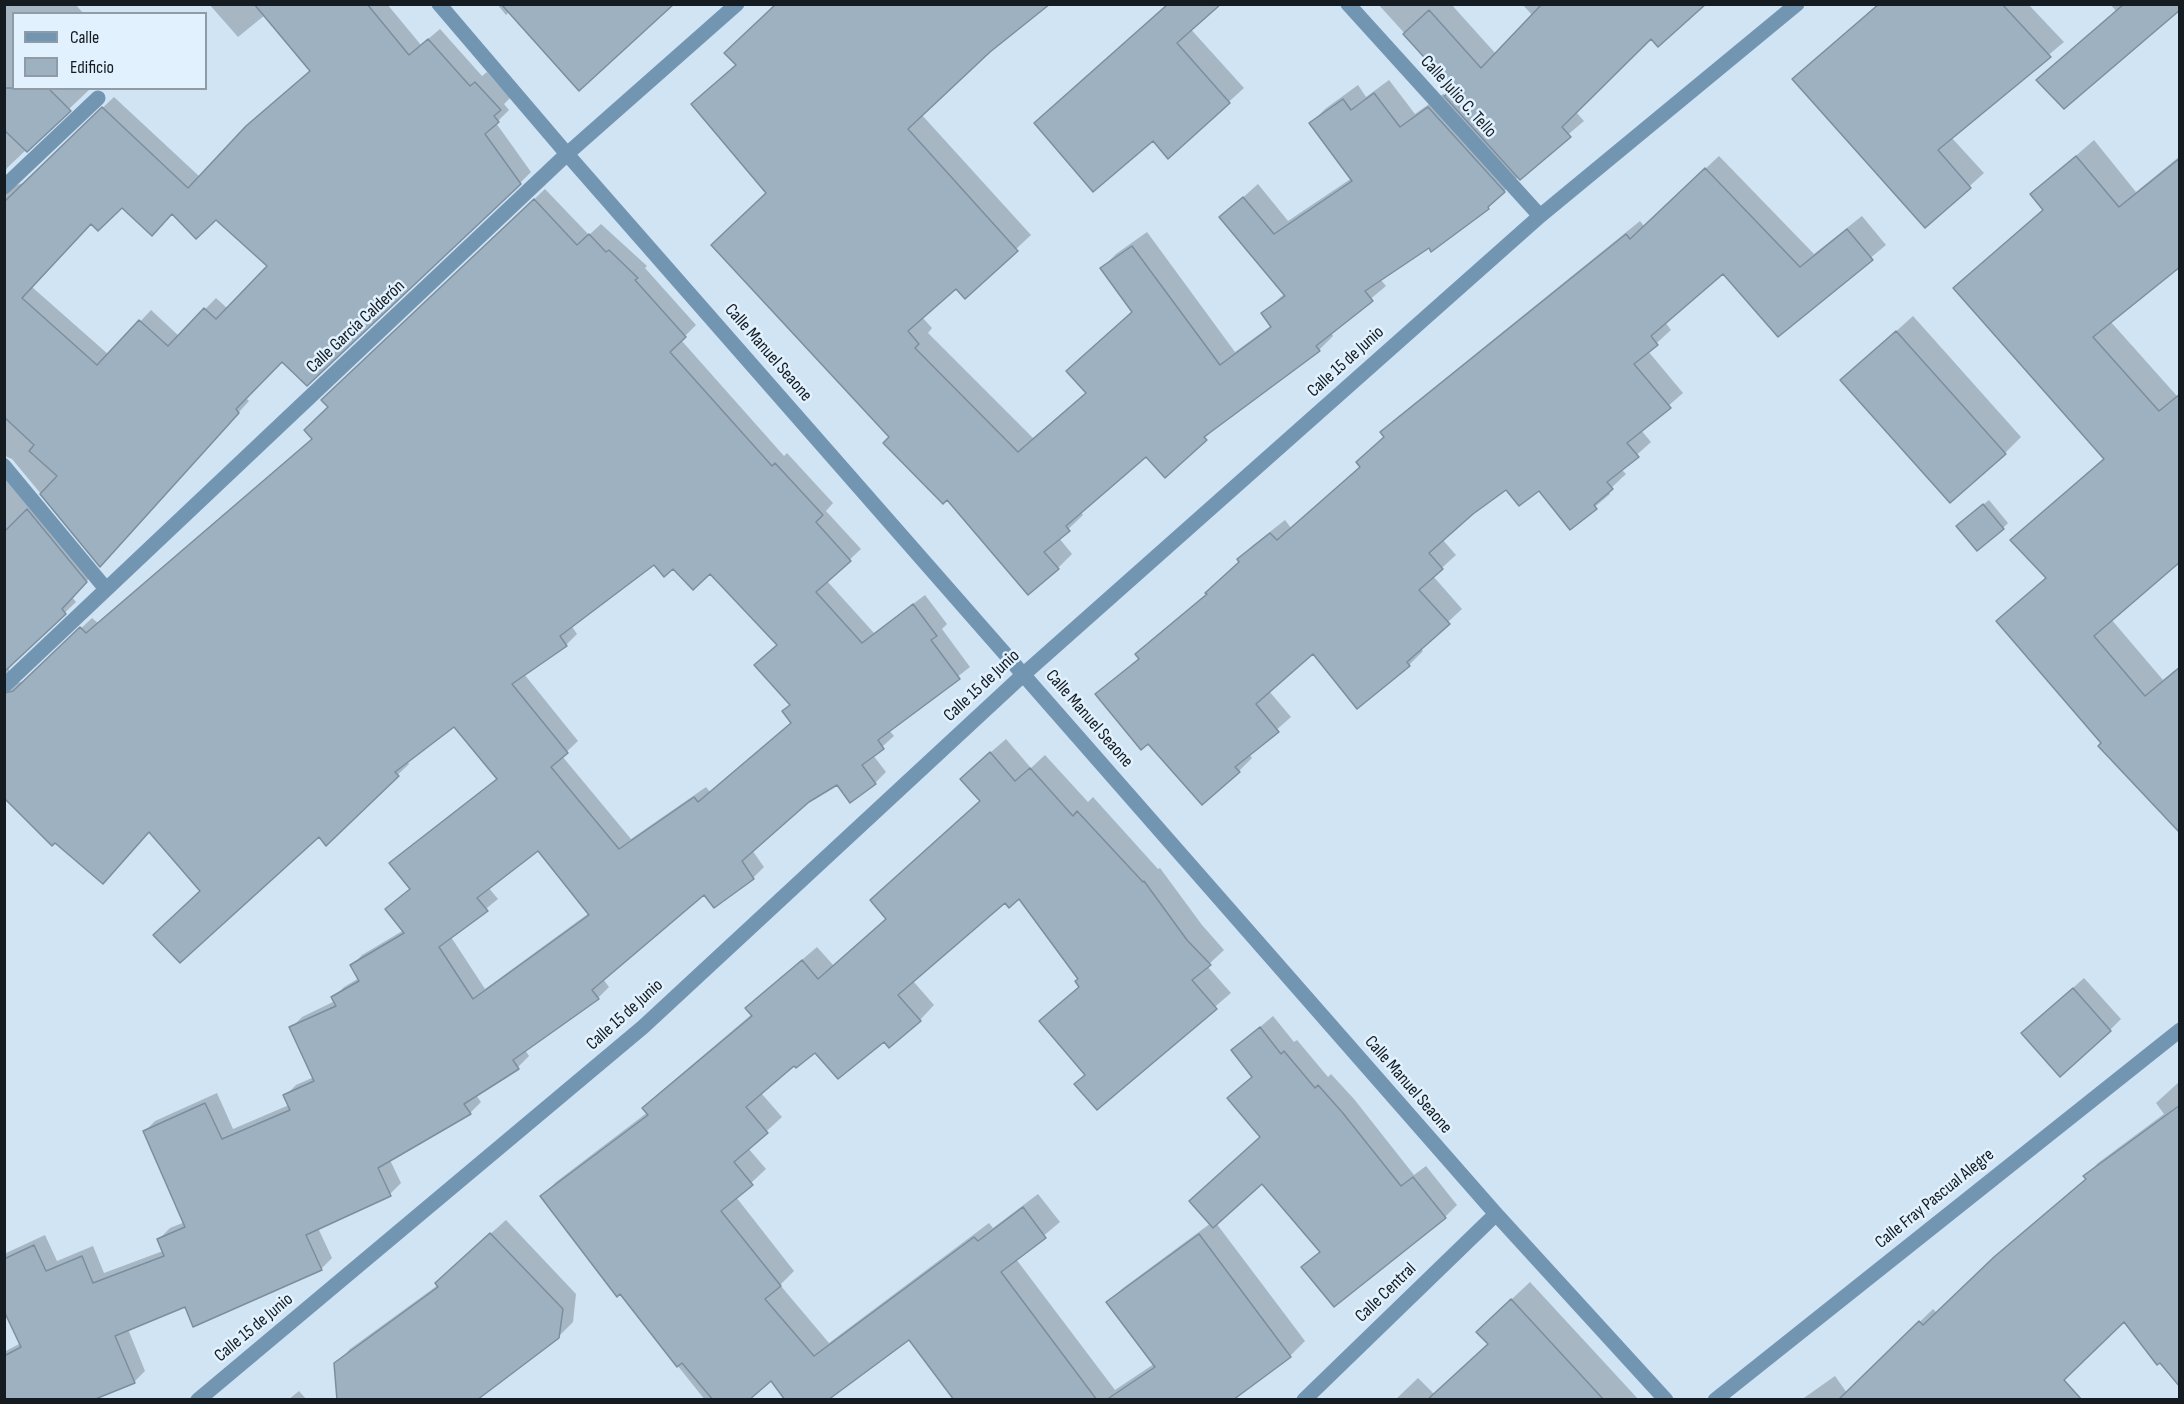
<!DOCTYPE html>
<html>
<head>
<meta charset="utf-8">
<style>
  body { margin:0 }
  #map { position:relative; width:2184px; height:1404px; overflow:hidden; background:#d0e4f4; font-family:"Sofia Sans Condensed",sans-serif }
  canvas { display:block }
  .frame { position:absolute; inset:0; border:6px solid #141b21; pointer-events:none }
  .legend { position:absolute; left:12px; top:12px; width:195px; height:78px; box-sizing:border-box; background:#e1f1fe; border:2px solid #8f9ba6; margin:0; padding:8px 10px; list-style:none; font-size:18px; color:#141b21 }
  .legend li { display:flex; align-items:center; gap:12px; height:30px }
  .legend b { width:30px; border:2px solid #8f9ba6 }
</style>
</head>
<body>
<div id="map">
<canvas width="2184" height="1404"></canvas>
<div class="frame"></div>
<ul class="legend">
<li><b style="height:8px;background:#7296b2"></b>Calle</li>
<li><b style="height:16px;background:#9eb1c0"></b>Edificio</li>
</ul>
</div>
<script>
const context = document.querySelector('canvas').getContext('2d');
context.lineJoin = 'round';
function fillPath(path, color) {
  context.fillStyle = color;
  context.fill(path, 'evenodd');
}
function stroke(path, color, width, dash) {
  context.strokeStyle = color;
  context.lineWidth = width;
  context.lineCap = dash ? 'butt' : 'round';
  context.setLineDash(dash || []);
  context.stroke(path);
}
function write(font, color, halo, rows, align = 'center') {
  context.font = font + ' "Sofia Sans Condensed",sans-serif';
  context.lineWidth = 5;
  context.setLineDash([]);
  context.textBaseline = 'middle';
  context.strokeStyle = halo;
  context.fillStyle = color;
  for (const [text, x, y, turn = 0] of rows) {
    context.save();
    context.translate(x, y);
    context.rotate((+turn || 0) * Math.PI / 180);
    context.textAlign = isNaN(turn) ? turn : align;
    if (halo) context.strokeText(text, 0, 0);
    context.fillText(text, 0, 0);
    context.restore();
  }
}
fillPath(new Path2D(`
  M4 4H75L84 14H14V88H91L7 168 5 173 7 182 14 186 23 183 114 97 200 177 312 70 265 15 238 37 209 4H387L421 45 440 29 482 76 487 72 510 98 504 104 509 110 496 123 531 172 520 183 282 360 245 397 249 401 100 565 12 459 5 456 97 570 72 597 76 602 9 666V679L16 683 25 681 92 618 98 623 313 438 330 406 334 389 545 189 589 235 601 224 647 266 645 268 696 325 681 340 784 456 787 453 833 503 826 511 861 549 827 581 874 633 925 595 947 624 942 629 970 667 889 730 894 736 873 755 886 772 875 783 850 800 837 783 809 801 752 850 764 867 753 878 715 906 705 893 603 979 609 987 598 998 525 1050 529 1056 518 1067 476 1095 481 1102 470 1113 390 1160 401 1183 390 1194 318 1228 332 1258 321 1269 186 1305 128 1329 145 1371 134 1382 4 1400V1352L21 1343 4 1308V1254L45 1235 57 1261 93 1246 104 1273 163 1251 159 1239 170 1228 185 1222 144 1132 155 1121 217 1093 233 1129 289 1105 285 1096 296 1085 314 1077 291 1028 302 1017 335 1001 333 998 344 987 359 978 351 966 362 955 404 930 387 909 411 888 402 853 498 778 454 725 407 761 409 764 326 843 319 834 201 891 149 831 4 796ZM122 206 216 218 269 266 228 309 216 298 179 336 151 310 109 355 32 287 92 223ZM654 563 711 572 778 644 791 704 784 711 792 722 710 792 706 787 631 839 562 756 578 741 524 674 566 645 577 634 571 625ZM538 849 589 913 485 989 451 937 498 899 488 887Z
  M497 4H672L509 12 506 15Z
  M1168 4 1244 88 1168 157Z
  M1378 4H1451L1496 54 1533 16 1522 4H1704L1651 37 1576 112 1584 121 1519 176 1488 208 1432 250 1429 246 1380 279 1386 286 1331 332 1333 336 1319 350 1219 424 1166 476 1146 455 1081 512 1083 515 1059 538 1072 554 1058 568 947 498 891 437 768 192 707 90 737 64 989 51 921 114 1031 235 965 297 956 287 922 317 932 328 928 333 1033 438 1087 392 1133 311 1102 268 1116 254 1147 232 1235 352 1272 325 1263 313 1284 294 1221 217 1258 184 1288 221 1352 178 1311 123 1325 109 1358 85 1366 97 1389 80 1415 114 1443 94 1446 96 1454 88Z
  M1878 4H2028L2064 42 1951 137 1984 173 1926 226 1794 79Z
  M2110 4H2163L2133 31Z
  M2094 140 2136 192 2180 156V265L2110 321 2177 396 2180 393V465L2111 619 2163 680 2180 666V814L2103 743 1998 621 2047 577 2012 540 2105 457 1955 289 2044 209 2032 194Z
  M1719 156 1814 254 1862 216 1886 245 1778 335 1724 272 1665 322 1671 330 1648 351 1683 393 1641 430 1651 442 1621 469 1626 474 1608 491 1610 494 1570 528 1539 489 1506 488 1472 512 1442 539 1456 555 1433 576 1462 609 1420 648 1423 651 1409 665 1313 652 1269 691 1291 717 1249 754 1252 758 1239 771 1148 742 1097 694 1140 657 1137 654 1151 640 1208 593 1241 561 1239 559 1252 546 1285 520 1291 528 1361 466 1385 436 1382 432 1395 419 1640 221 1644 226Z
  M1913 316 2021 437 2005 453 1842 380Z
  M1989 500 2008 523 2003 528 1963 521Z
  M1006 739 1031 768 1045 755 1088 802 1093 797 1158 869 1160 868 1202 925 1224 950 1207 966 1231 993 1097 1108 1086 1075 1041 1021 1080 986V979L1019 897 1005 901 913 981 934 1005 920 1020 884 1040 815 1050 761 1093 782 1117 748 1148 766 1169 736 1197 794 1271 780 1285 829 1343 989 1223 993 1228 1038 1194 1060 1222 1016 1259 1115 1390 1154 1364 1108 1302 1123 1288 1211 1223 1261 1137 1229 1098 1253 1076 1233 1050 1273 1016 1294 1042 1297 1040 1328 1077 1331 1074 1354 1099 1414 1175 1426 1166 1457 1205 1445 1217 1303 1267 1320 1251 1262 1181 1216 1223 1305 1341 1290 1356 1231 1400H956L909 1338 772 1379 747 1400H705L542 1196 556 1182 648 1112 644 1108 659 1093 752 1014 762 994 817 947 834 966 888 918 981 801 976 765Z
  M2084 978 2121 1019 2110 1030 2034 1023Z
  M2180 1081V1385L2124 1320 1888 1400H1801L1835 1376 1847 1393 1933 1309 1937 1313 2009 1244 2087 1178 2085 1176 2098 1163 2164 1114 2156 1103Z
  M506 1220 576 1294 573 1322 558 1337 336 1364 350 1349 438 1285 451 1269Z
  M1530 1282 1639 1400H1395L1418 1378 1434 1394 1489 1343 1496 1314Z
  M299 1391 307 1400H288Z`), '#0003');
const building = new Path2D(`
  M254 4H367L409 55 428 39 470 86 475 82 501 110 494 116 499 122 485 134 521 184 307 386 282 362 236 409 239 413 100 567 40 494 57 476 29 451 34 445 4 417V202L102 107 188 188 246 126 310 71ZM122 208 152 236 172 214 196 239 216 220 267 266 216 319 204 308 168 346 139 320 97 365 22 298 91 224 98 231Z
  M501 4H674L579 91Z
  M776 4H1050L990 52 908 129 1018 251 965 299 956 289 908 331 919 344 915 348 1018 452 1086 393 1066 371 1132 312 1100 268 1132 246 1220 365 1271 327 1261 313 1285 296 1219 217 1243 197 1274 234 1352 181 1309 123 1343 99 1351 110 1374 93 1400 127 1428 107 1505 192 1488 207 1489 209 1431 252 1429 248 1365 291 1373 301 1316 346 1320 351 1204 437 1207 440 1165 478 1146 457 1066 526 1070 531 1044 552 1059 569 1028 595 947 500 943 504 883 443 889 437 711 245 766 193 691 104 736 65 724 53Z
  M1168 4H1221L1177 43 1230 103 1168 159 1153 141 1093 192 1034 123Z
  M1542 4H1706L1658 47 1651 39 1562 127 1571 137 1520 180 1444 96 1453 89 1403 34 1429 10 1481 68Z
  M1879 4H2002L2051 57 1938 150 1971 188 1925 228 1792 79Z
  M2124 4H2180V10L2064 109 2036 80Z
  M4 88H48L71 111 27 152 4 130Z
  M2076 156 2119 207 2180 158V267L2093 337 2159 411 2180 394V562L2094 636 2145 696 2180 667V833L2098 746 2101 743 1996 621 2046 578 2010 540 2104 459 1953 288 2043 210 2030 194Z
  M1705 168 1800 267 1847 229 1873 260 1778 337 1723 274 1651 336 1658 345 1634 364 1671 408 1627 443 1639 457 1607 482 1613 489 1594 505 1597 509 1570 530 1539 491 1519 506 1506 490 1473 514 1429 553 1443 569 1419 590 1450 624 1407 662 1410 666 1357 709 1313 654 1256 704 1279 732 1235 767 1240 772 1202 805 1148 744 1141 750 1095 694 1139 659 1135 654 1207 594 1205 593 1239 562 1237 559 1270 533 1277 540 1360 467 1356 462 1384 437 1380 432 1626 234 1630 239Z
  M534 199 577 245 589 234 606 252 609 250 638 278 635 280 686 337 670 352 772 466 775 463 823 515 816 522 851 561 816 592 862 643 913 604 937 636 931 640 960 679 878 740 884 749 862 765 876 784 850 803 837 785 809 802 742 861 754 879 714 908 704 895 592 990 599 999 513 1060 519 1069 464 1104 471 1114 378 1168 391 1196 306 1235 322 1270 193 1327 185 1307 115 1336 135 1383 93 1400H4V1356L21 1347 4 1311V1259L34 1245 46 1271 82 1256 93 1283 164 1256 157 1239 185 1227 143 1131 205 1103 222 1139 290 1110 283 1095 314 1081 289 1027 336 1006 331 997 359 981 350 965 404 933 385 909 410 889 389 863 497 779 454 727 395 772 399 776 326 846 319 837 180 963 153 935 200 891 149 832 103 884 55 843 52 846 4 798V693L13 691 80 627 86 633 312 439 304 430 328 407 321 400ZM654 565 664 577 673 569 693 590 710 574 777 645 754 665 790 705 782 711 791 723 698 802 694 797 619 849 551 767 568 753 512 684 567 646 560 636ZM538 851 589 915 473 999 439 947 488 911 477 898Z
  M1896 331 2006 454 1950 503 1840 380Z
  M1983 504 2004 529 1977 551 1956 526Z
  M27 509 87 582 62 609 66 614 4 672V532Z
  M990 752 1015 781 1030 768 1073 816 1077 811 1143 882 1144 881 1187 940 1211 965 1192 980 1217 1009 1097 1110 1074 1084 1085 1075 1039 1021 1079 987 1075 981 1078 979 1019 899 1009 908 1005 903 898 995 921 1021 889 1048 884 1042 838 1079 815 1053 796 1068 794 1066 746 1107 768 1133 734 1162 753 1185 721 1211 781 1286 765 1299 814 1356 974 1237 978 1241 1023 1207 1046 1238 1001 1272 1097 1400H954L909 1340 828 1400H785L771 1381 749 1400H713L682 1363 677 1367 620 1294 617 1297 540 1196 648 1115 642 1108 752 1016 745 1008 802 960 818 979 886 919 870 900 980 801 960 779Z
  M2073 988 2111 1031 2060 1077 2021 1033Z
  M1260 1027 1281 1054 1284 1051 1315 1088 1318 1085 1342 1112 1401 1186 1413 1177 1446 1218 1334 1307 1301 1267 1320 1252 1262 1184 1213 1228 1189 1201 1260 1137 1227 1098 1252 1077 1231 1050Z
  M2180 1105V1387L2160 1363 2157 1365 2124 1322 2064 1380 2082 1400H1838L1919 1321 1923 1325 1994 1257 2086 1179 2083 1176Z
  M490 1233 563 1309 559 1338 477 1400H337L334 1363 438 1287 435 1283Z
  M1199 1234 1291 1357 1233 1400H1106L1155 1367 1106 1302Z
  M1511 1299 1604 1400H1427L1488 1344 1476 1332Z`);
fillPath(building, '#9eb1c0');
stroke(building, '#7c8e9d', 1.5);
stroke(new Path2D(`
  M439 4 567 154 1496 1214 1666 1400
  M1348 4 1540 216
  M4 187 98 98
  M4 466 106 589
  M6 684 567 154 737 4
  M198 1400 643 1027 1024 674 1540 216 1797 4
  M1304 1400 1496 1214
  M1715 1400 2180 1030`), '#7296b2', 15);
write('18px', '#141b21', '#e1f1fe', [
  ["Calle Julio C. Tello",1458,97,48],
  ["Calle García Calderón",356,327,-43],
  ["Calle Manuel Seaone",768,353,49],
  ["Calle 15 de Junio",1346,362,-42],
  ["Calle 15 de Junio",982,686,-43],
  ["Calle Manuel Seaone",1089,719,49],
  ["Calle 15 de Junio",625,1015,-42],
  ["Calle Manuel Seaone",1408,1085,49],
  ["Calle Fray Pascual Alegre",1935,1199,-39],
  ["Calle Central",1386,1293,-44],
  ["Calle 15 de Junio",254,1328,-40]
]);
</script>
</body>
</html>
